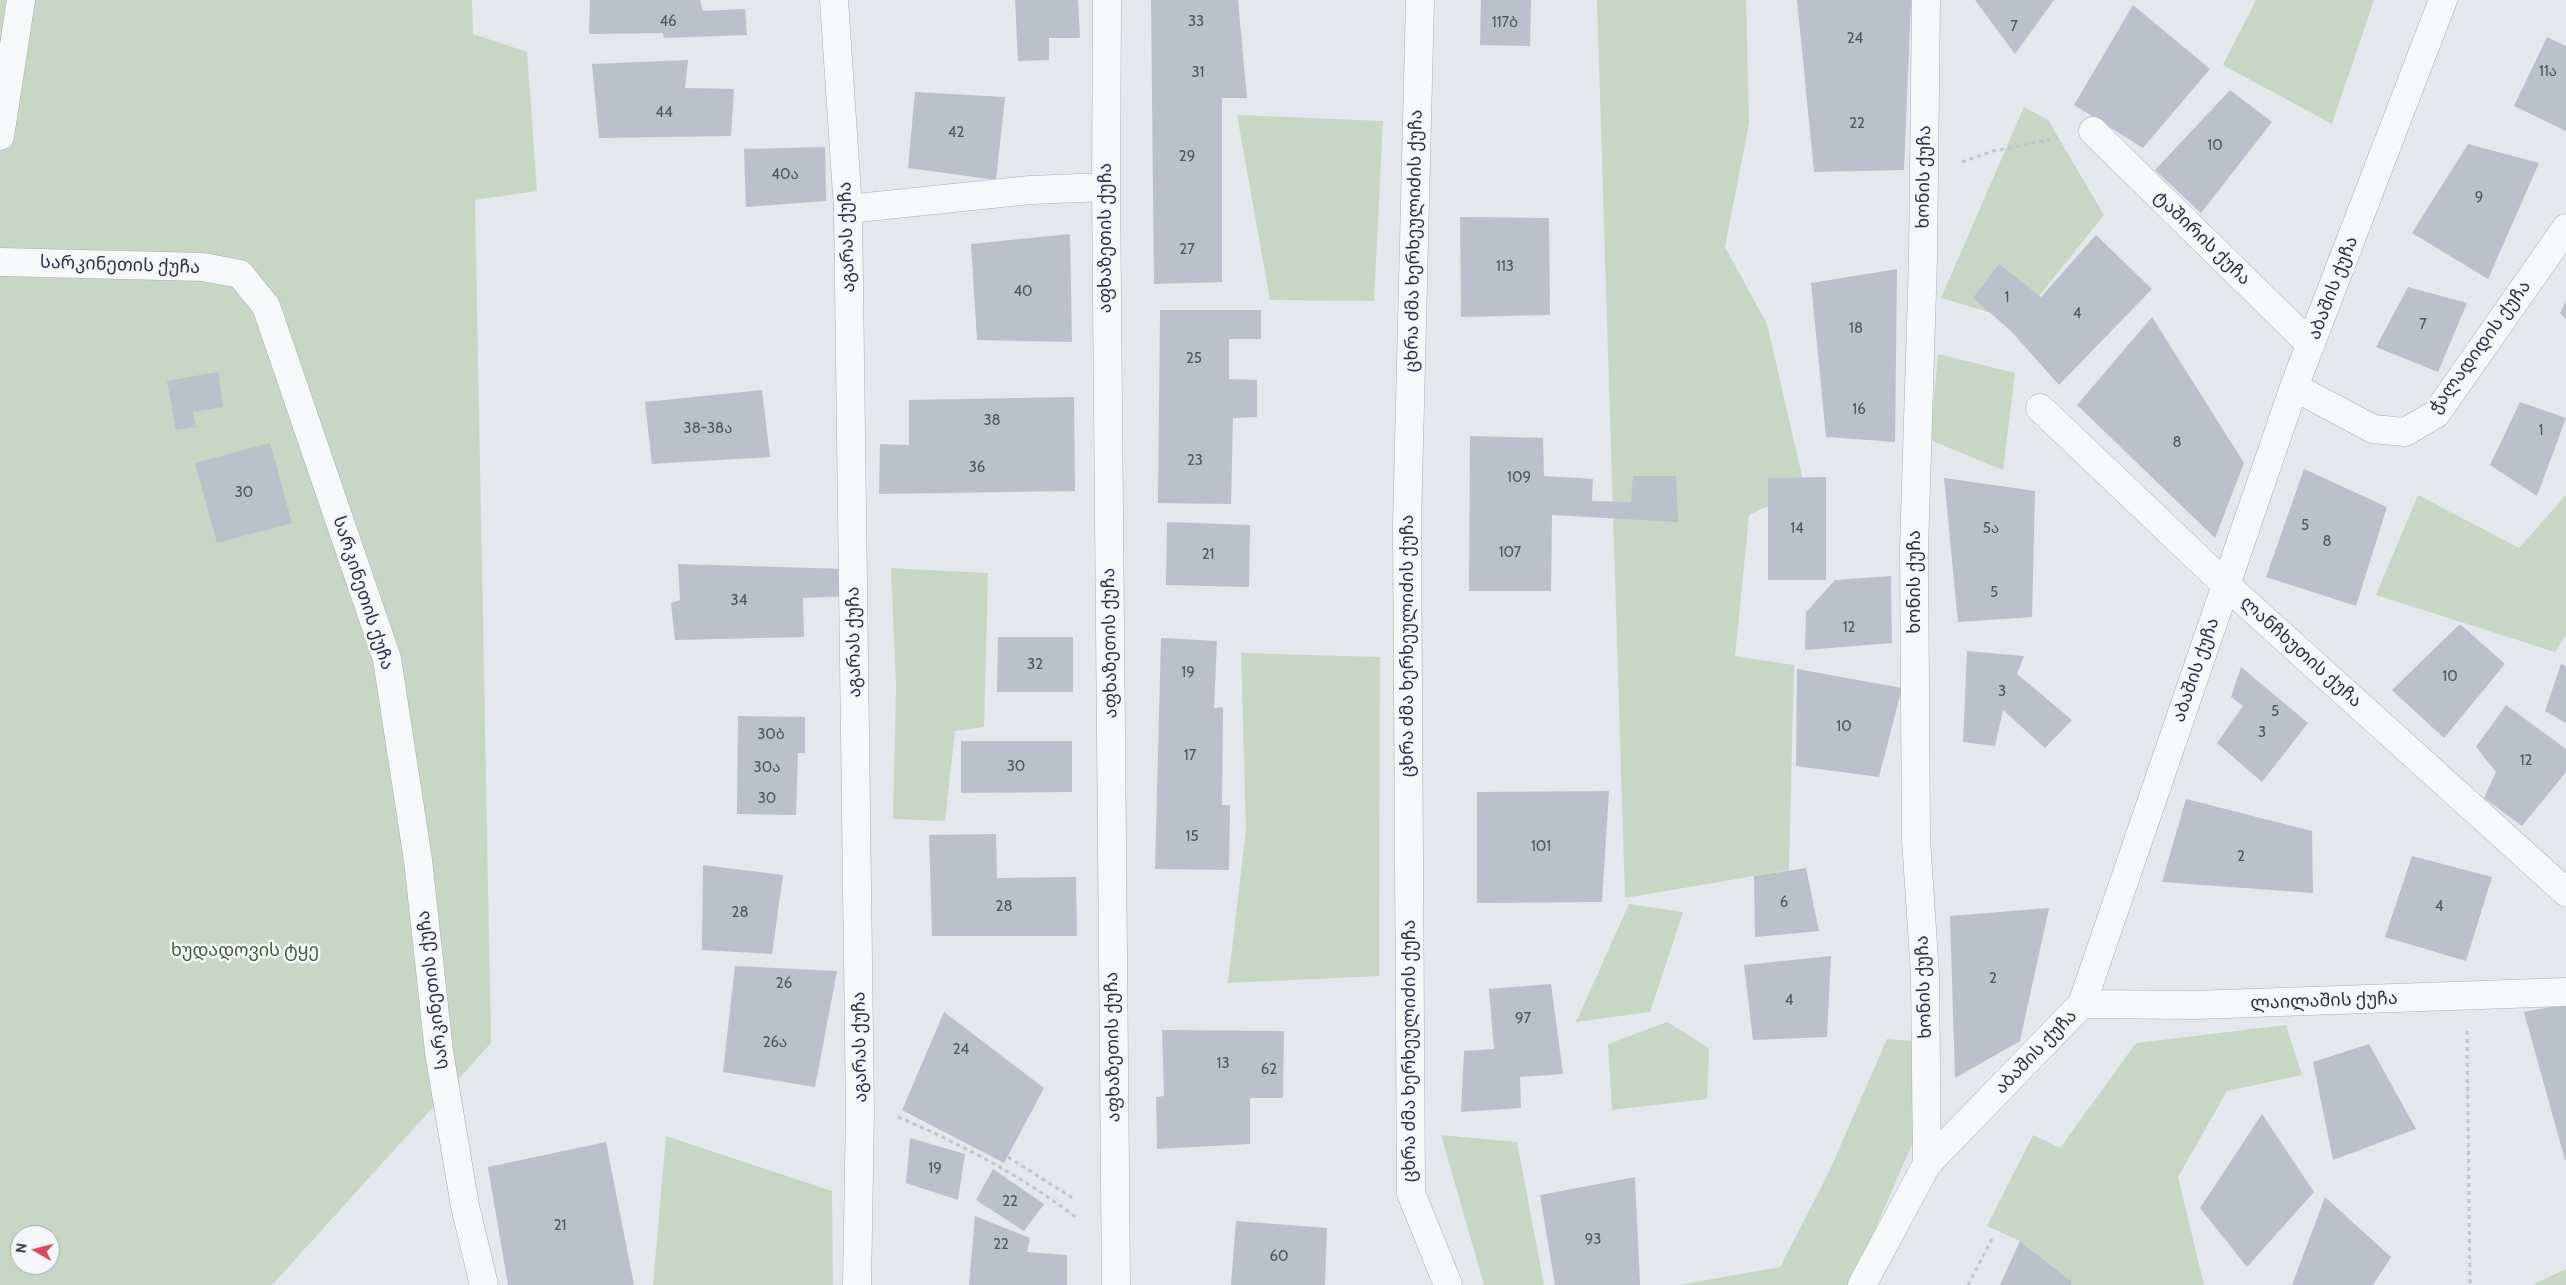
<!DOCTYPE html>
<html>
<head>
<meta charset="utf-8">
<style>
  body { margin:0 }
  #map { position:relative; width:2566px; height:1285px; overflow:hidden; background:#e4e7ec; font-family:Cabin,sans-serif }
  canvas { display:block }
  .north { position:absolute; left:10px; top:1225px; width:50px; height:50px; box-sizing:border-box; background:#f4f6f9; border:1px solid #a4a8b1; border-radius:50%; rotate:278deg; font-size:14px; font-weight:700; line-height:20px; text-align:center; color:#2b3445 }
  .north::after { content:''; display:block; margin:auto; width:18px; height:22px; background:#d1495b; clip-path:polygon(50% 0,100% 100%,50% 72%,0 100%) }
</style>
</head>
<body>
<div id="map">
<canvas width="2566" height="1285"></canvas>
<div class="north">N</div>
</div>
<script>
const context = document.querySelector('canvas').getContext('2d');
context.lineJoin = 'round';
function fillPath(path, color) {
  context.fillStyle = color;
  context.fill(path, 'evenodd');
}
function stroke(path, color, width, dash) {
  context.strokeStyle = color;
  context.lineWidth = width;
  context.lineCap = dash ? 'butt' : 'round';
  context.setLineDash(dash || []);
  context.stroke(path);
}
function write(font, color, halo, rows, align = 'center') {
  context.font = font + ' Cabin,"Noto Sans Georgian",sans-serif';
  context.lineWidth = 5;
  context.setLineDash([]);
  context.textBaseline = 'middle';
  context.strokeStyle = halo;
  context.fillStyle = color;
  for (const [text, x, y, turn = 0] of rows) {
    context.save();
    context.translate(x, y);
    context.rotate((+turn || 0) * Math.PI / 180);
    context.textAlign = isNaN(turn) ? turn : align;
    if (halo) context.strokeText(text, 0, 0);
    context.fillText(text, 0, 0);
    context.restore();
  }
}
fillPath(new Path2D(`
  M0 0H472L473 34 527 52 537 191 475 200 491 1043 272 1285H0ZM20 1235H50V1265H20Z
  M1597 0H1746L1749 123 1725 247 1767 324 1805 489 1749 515 1735 656 1794 665 1789 870 1625 898Z
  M2256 0H2374L2332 124 2223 65Z
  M2024 107 2048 120 2104 215 2019 321 1941 298Z
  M1237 115 1383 121 1374 301 1270 300Z
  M1938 354 2015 373 2003 470 1930 440Z
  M2418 495 2519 548 2566 495V635L2555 652 2376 595Z
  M891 568 988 573 984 727 955 731 945 821 893 819 896 687Z
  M1241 653 1380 657 1379 976 1228 983 1246 829Z
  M1629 904 1683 912 1650 1012 1576 1022Z
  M1667 1022 1709 1048 1707 1099 1612 1110 1608 1044Z
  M2286 1025 2302 1075 2227 1091 2178 1177 2204 1285H2071V1281L2020 1241 1987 1226 2033 1135 2060 1148 2136 1043Z
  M1887 1039 1914 1041 1913 1142 1851 1285H1679L1780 1267 1828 1174Z
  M1441 1135 1517 1142 1544 1285H1484Z
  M666 1136 832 1191 833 1285H653Z
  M2566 1269V1285H2532Z`), '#c9d6c5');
fillPath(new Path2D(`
  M590 0H700L703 11 745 9 747 35 664 38 663 33 589 34Z
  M1015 0H1078L1080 38H1049V60L1018 61Z
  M1151 0H1238L1247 98H1222V282L1154 284Z
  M1481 0H1531L1530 46 1480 45Z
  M1797 0H1911L1904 170 1814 172Z
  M1975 0H2054L2015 54Z
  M2133 5 2210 69 2143 148 2074 105Z
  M2547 37 2566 46V131L2514 106Z
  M688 60 685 88 734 89 731 136 599 138 592 64Z
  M2230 90 2272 122 2201 213 2155 170Z
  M915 92 1005 97 996 180 908 168Z
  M2468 144 2539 163 2488 279 2412 233Z
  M825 147 826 201 746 207 744 149Z
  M1460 217 1549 218 1550 315 1461 317Z
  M1070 234 1072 342 977 340 971 244Z
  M2096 235 2152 289 2059 385 2010 330 1973 298 1999 264 2041 297Z
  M1897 269 1895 442 1826 437 1811 283Z
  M2408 287 2467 303 2438 372 2376 347Z
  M2566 301V319L2560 313Z
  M1160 310H1261V339H1229V379L1257 380V417L1233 418 1231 504 1158 503Z
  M2152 317 2244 463 2215 538 2077 405Z
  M218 372 223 407 193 412 196 427 176 430 167 381Z
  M762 390 770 457 652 464 645 402Z
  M1074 397 1075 491 879 494 880 444 909 445V400Z
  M2520 402 2566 418 2537 496 2490 465Z
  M1470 436 1543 438 1544 476 1593 479 1592 501 1631 502 1633 476H1676L1678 522 1552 515 1551 591H1469Z
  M270 443 292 523 217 543 195 463Z
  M2304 469 2387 507 2356 606 2266 577Z
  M1826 477V580H1768V478Z
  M1944 478 2035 491 2032 617 1958 622Z
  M1167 522 1250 525 1249 587 1166 585Z
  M678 564 846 569V596L803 598 804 637 675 640 671 603 680 600Z
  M1891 576 1892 643 1805 650 1806 612 1835 580Z
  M2460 624 2505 664 2444 738 2392 690Z
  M998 637H1073V692H997Z
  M1161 638 1217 641 1214 708 1223 707 1222 805H1230L1229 870 1155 869Z
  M1967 651 2024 656 2017 674 2072 720 2045 748 2003 710 1995 746 1963 742Z
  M2561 664 2566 666V723L2545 711Z
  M2241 667 2308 723 2262 782 2217 743 2243 706 2231 697Z
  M1797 669 1902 688 1879 777 1796 766Z
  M2506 705 2566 749V772L2522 826 2484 798 2496 772 2476 747Z
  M738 716 805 717V753H798L796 815 737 814Z
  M961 741H1072V792L961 793Z
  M1609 791 1602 902 1477 903V792Z
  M2186 799 2312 831 2313 893 2162 882Z
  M996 834 997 878 1076 877 1077 936H932L929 835Z
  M2412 856 2492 877 2466 961 2385 937Z
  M703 865 783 875 772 954 702 950Z
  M1806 868 1819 931 1755 937 1754 876Z
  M2049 908 2020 1041 1955 1078 1950 916Z
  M1831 956 1827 1037 1753 1040 1744 965Z
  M735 966 837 971 815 1087 723 1072Z
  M1551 984 1563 1074 1520 1077 1521 1108 1461 1112 1464 1051 1494 1049 1489 989Z
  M2566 1004V1160H2565L2524 1012Z
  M944 1012 1044 1088 1004 1163 902 1110Z
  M1162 1030 1284 1031 1283 1098H1250V1144L1157 1149 1156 1097 1164 1096Z
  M2369 1044 2416 1129 2333 1160 2313 1062Z
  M2262 1114 2314 1192 2247 1267 2200 1208Z
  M910 1138 965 1154 958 1200 906 1183Z
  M606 1142 634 1285H508L488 1167Z
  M993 1169 1044 1204 1024 1231 976 1200Z
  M1635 1177 1640 1285H1555L1540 1195Z
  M2325 1197 2391 1257 2373 1285H2292Z
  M975 1216 1030 1238 1027 1252 1067 1255V1285H969Z
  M1236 1221 1327 1228 1325 1285H1231Z
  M2020 1241 2071 1281V1285H2000Z`), '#bbc0ca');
const minor = new Path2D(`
  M834 0 848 209 860 1111 857 1285
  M1107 0 1106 187 1116 1285
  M1420 0 1407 524 1411 1193 1448 1285
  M1926 0 1923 258 1914 550 1916 839 1925 975 1927 1164
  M2093 131 2311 345
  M0 136 21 0
  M848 209 1030 190 1106 187
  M0 262 203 267 240 274 266 306 387 659 418 860 439 1052 465 1206 484 1285
  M2294 387 2373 429 2405 432 2436 414 2566 228
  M2040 408 2225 584 2566 892
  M2082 1004 2195 1005 2566 992
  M1862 1285 1927 1164 2082 1004 2294 387 2443 0`);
stroke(minor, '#a9aeb7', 29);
stroke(new Path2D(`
  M1962 162 1993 151 2058 138
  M2467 1031 2470 1285
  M898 1117C961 1144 1022 1176 1077 1218
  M1008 1157 1074 1199
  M1968 1285 1993 1237`), '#c2c5cb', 3, [4, 4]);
stroke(minor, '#f7f8fa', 28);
write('15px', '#4f5766', null, [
  ["46",668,22],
  ["33",1196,22],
  ["117ბ",1505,23],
  ["7",2014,27],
  ["24",1855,39],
  ["11ა",2548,72],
  ["31",1198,73],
  ["44",664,113],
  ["22",1857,124],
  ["42",956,133],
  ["10",2215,146],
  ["29",1187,157],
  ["40ა",785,175],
  ["9",2479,198],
  ["27",1187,250],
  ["113",1505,267],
  ["40",1023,292],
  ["1",2007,298],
  ["4",2077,314],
  ["7",2423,325],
  ["18",1856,329],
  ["25",1194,359],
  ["16",1859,410],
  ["38",992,421],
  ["38-38ა",708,429],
  ["1",2541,431],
  ["8",2177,443],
  ["23",1195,461],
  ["36",977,468],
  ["109",1519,478],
  ["30",244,493],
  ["5",2305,526],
  ["14",1797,529],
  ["5ა",1991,529],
  ["8",2327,542],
  ["107",1510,553],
  ["21",1208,555],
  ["5",1994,593],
  ["34",739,601],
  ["12",1849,628],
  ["32",1035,665],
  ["19",1188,673],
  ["10",2450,677],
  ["3",2002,692],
  ["5",2275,712],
  ["10",1844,727],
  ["3",2262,733],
  ["30ბ",771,735],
  ["17",1190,756],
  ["12",2526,761],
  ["30",1016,767],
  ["30ა",767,768],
  ["30",767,799],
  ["15",1192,837],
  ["101",1541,847],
  ["2",2241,857],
  ["6",1784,903],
  ["28",1004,907],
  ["4",2439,907],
  ["28",740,913],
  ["2",1993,979],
  ["26",784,984],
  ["4",1789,1001],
  ["97",1523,1019],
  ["26ა",775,1043],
  ["24",961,1050],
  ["13",1223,1064],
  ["62",1269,1070],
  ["19",935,1169],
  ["22",1010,1202],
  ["21",560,1226],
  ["93",1593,1240],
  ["22",1001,1245],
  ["60",1279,1257]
]);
write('18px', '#2b3445', '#f4f6f9', [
  ["ხონის ქუჩა",1924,177,-89],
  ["აგარას ქუჩა",847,237,-92],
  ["აფხაზეთის ქუჩა",1106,238,-90],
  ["ტაშირის ქუჩა",2202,238,44],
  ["ცხრა ძმა ხერხეულიძის ქუჩა",1414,241,-89],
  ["სარკინეთის ქუჩა",120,265,2],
  ["აბაშის ქუჩა",2333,288,-69],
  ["ჭალადიდის ქუჩა",2480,347,-54],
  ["ხონის ქუჩა",1915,582,-90],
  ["სარკინეთის ქუჩა",363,593,72],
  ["აგარას ქუჩა",854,642,-91],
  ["აფხაზეთის ქუჩა",1110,643,-91],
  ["ცხრა ძმა ხერხეულიძის ქუჩა",1408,646,-90],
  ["ლანჩხუთის ქუჩა",2301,652,42],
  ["აბაშის ქუჩა",2196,670,-71],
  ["ხონის ქუჩა",1924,987,-92],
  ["სარკინეთის ქუჩა",433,990,-97],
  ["ლაილაშის ქუჩა",2324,1001,-2],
  ["აგარას ქუჩა",860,1047,-91],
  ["აფხაზეთის ქუჩა",1113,1047,-91],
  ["ცხრა ძმა ხერხეულიძის ქუჩა",1410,1051,-90],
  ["აბაშის ქუჩა",2036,1052,-46]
]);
write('18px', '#3f6138', '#f4f6f9', [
  ["ხუდადოვის ტყე",245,951]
]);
</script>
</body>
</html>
